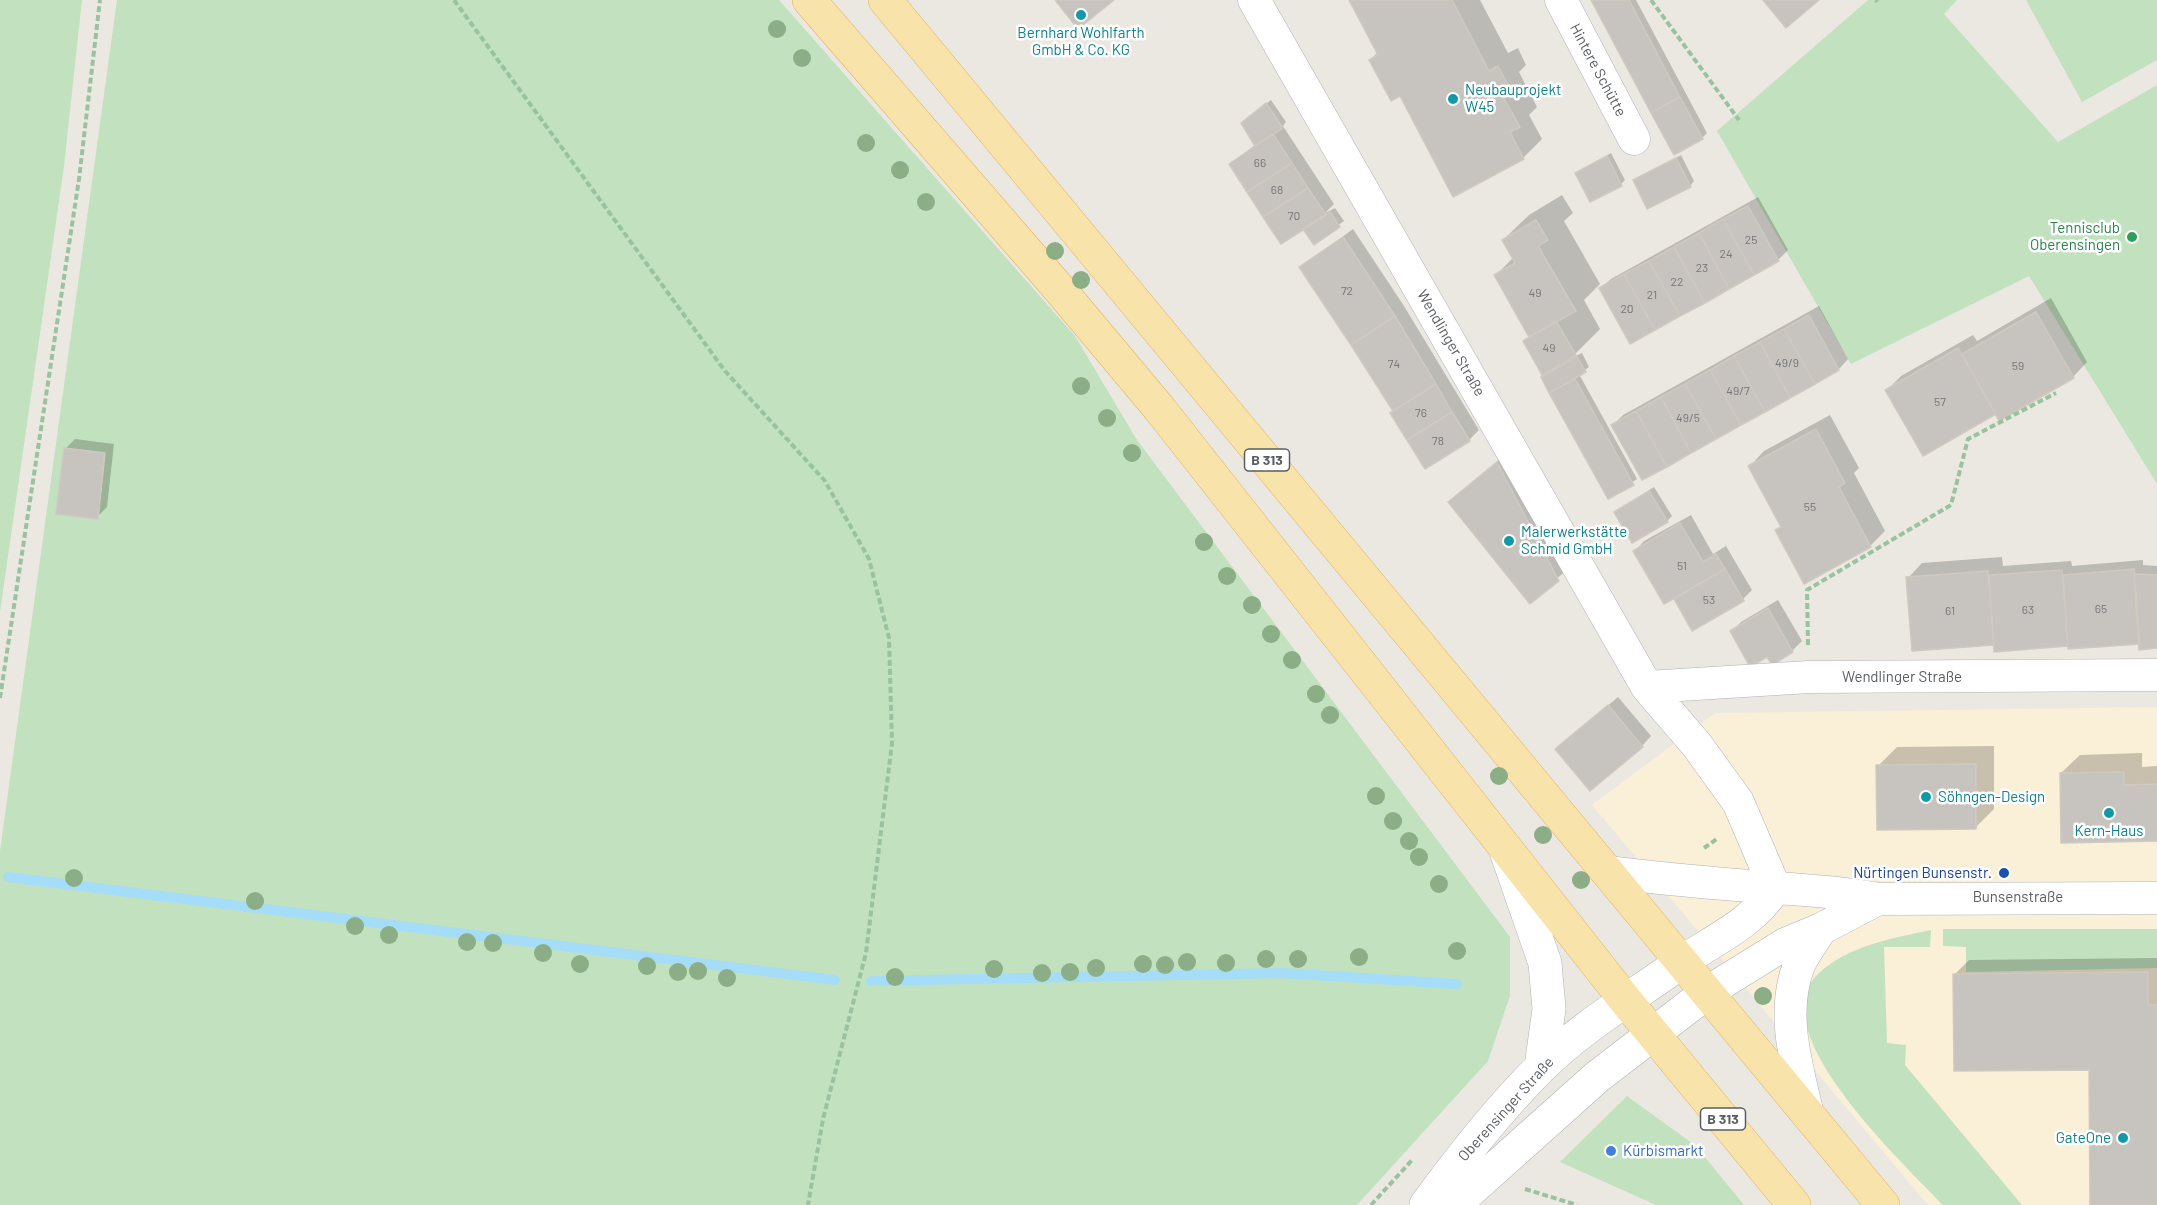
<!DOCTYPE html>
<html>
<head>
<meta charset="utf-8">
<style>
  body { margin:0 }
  canvas { display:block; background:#ebe8e1 }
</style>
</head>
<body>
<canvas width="2157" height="1205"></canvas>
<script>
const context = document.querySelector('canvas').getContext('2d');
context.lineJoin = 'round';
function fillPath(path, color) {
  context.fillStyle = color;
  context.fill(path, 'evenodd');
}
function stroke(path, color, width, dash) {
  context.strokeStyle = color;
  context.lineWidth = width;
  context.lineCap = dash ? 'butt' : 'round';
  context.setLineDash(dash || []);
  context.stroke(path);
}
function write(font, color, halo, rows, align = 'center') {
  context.font = font + ' Barlow,sans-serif';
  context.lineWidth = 5;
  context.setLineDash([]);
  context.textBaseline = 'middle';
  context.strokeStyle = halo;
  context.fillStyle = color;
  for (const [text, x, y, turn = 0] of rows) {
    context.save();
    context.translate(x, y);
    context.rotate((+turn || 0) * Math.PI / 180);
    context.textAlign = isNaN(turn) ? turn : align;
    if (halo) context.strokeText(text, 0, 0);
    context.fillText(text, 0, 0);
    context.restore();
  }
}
fillPath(new Path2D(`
  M2157 707V1205H1928L1592 805 1715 713Z`), '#faefd7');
fillPath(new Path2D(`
  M0 0H82L64 166 0 612Z
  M117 0H779L1075 336 1137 440 1510 937V996L1488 1061 1357 1205H0V851Z
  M1868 0H1957L1944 14 2058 142 2157 85V484L2029 276 1851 364 1717 131Z
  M2026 0H2157V60L2082 102Z
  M1943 929H2157V968L1966 972V947L1943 946Z
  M1931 930 1930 947H1884L1887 1043 1906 1045 1905 1065 2022 1205H1943C1906 1165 1759 1031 1818 974 1847 946 1893 938 1931 930Z
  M1627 1096 1696 1146 1744 1205H1656L1560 1162Z`), '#c2e1bf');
fillPath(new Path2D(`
  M1350 0H1480L1508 53 1518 48 1526 65 1519 72 1537 107 1529 115 1542 139 1523 158 1454 195 1400 94 1370 60 1378 52Z
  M1593 0H1636L1707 133 1702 138Z
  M1271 100 1286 122 1283 126 1334 204 1325 213 1335 208 1344 221 1314 243 1305 230 1231 164 1256 144 1247 119Z
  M1611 153 1625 180 1621 184 1576 173Z
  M1681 155 1694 181 1690 186 1635 180Z
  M1562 195 1573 213 1564 221 1600 284 1584 300 1600 329 1570 359 1582 353 1589 367 1579 374 1637 479 1609 497 1543 377 1551 369 1525 341 1530 336 1496 275 1513 258 1503 240 1529 215Z
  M1758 197 1788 250 1778 260 1601 288 1611 279Z
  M1353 229 1404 306 1479 430 1469 440 1425 467 1395 410 1301 267Z
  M2051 298 2087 362 2073 377 1996 412 1887 390 1901 376 1973 335 1977 341Z
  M1819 306 1848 359 1839 369 1643 478 1613 425 1623 415Z
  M1830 415 1859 468 1854 473 1885 531 1870 546 1805 582 1777 531 1782 525 1750 466 1764 451Z
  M75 439 114 444 107 507 97 517 65 449Z
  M1516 445 1577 561 1530 602 1450 502Z
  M1654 487 1672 516 1667 521 1616 512Z
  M1691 515 1713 554 1726 546 1752 590 1743 599 1693 629 1674 597 1635 551 1644 541Z
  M2002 557 2003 566 2071 561 2072 566 2143 560V565L2157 566V647L2142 642 1995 650V643L1908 578 1922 563Z
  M1778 600 1802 641 1792 651 1772 663 1767 655 1731 632 1741 622Z
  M1618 697 1651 736 1642 746 1567 740Z
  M1994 746V809L1975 828 1878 766 1897 747Z
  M2142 753V767L2157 766V839L2061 773 2080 755Z
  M2157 958V1205H2091L2090 1068 1954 975 1969 960Z`), '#0003');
stroke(new Path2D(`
  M8 877 835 980
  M871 981 1283 973 1457 984`), '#a5dcf7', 10);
const building = new Path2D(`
  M1055 0H1114L1078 29Z
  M1349 0H1452L1489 71 1498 66 1508 85 1499 89 1520 127 1510 132 1524 159 1453 197 1400 96 1391 101 1369 60 1378 55Z
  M1591 0H1629L1680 97 1651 113Z
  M1763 0H1819L1786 28Z
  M1680 97 1703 139 1674 155 1651 113Z
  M1266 103 1283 128 1255 146 1241 123Z
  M1273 134 1292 163 1247 192 1229 164Z
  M1607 156 1622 186 1590 202 1575 173Z
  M1676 158 1691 187 1647 209 1633 180Z
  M1292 163 1308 188 1263 217 1247 192Z
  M1308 188 1326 215 1281 244 1263 217Z
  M1748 206 1779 261 1754 275 1723 219Z
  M1330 212 1340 227 1314 245 1303 229Z
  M1723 219 1754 275 1729 289 1699 233Z
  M1536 220 1548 240 1538 246 1576 311 1529 337 1494 275 1515 263 1502 240Z
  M1699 233 1729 289 1705 303 1674 247Z
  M1343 237 1395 316 1351 345 1299 267Z
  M1674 247 1705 303 1680 316 1649 261Z
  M1649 261 1680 316 1655 330 1624 274Z
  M1624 274 1655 330 1630 344 1599 288Z
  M2036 312 2074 378 1999 421 1962 354Z
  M1809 315 1839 370 1815 384 1784 329Z
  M1395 316 1436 384 1393 411 1351 345Z
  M1556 321 1576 355 1542 375 1523 341Z
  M1784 329 1815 384 1790 398 1760 342Z
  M1760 342 1790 398 1765 412 1734 356Z
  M1958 348 1996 414 1923 456 1885 390Z
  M1734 356 1765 412 1741 425 1710 370Z
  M1577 357 1586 372 1549 393 1541 377Z
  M1710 370 1741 425 1716 439 1685 384Z
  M1575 379 1634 485 1608 499 1549 393Z
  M1436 384 1452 412 1407 440 1390 413Z
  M1685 384 1716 439 1691 453 1661 397Z
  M1661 397 1691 453 1667 467 1636 411Z
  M1636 411 1667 467 1642 480 1611 425Z
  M1452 412 1470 441 1425 469 1407 440Z
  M1816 429 1845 483 1839 487 1871 547 1804 584 1775 530 1781 527 1748 466Z
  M64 448 105 453 98 519 56 514Z
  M1497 462 1559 581 1530 604 1448 502Z
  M1649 491 1668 522 1632 543 1614 512Z
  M1680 523 1703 562 1716 554 1725 569 1664 604 1633 551Z
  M1725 569 1744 601 1692 631 1674 599Z
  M2134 569 2140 644 2068 649 2063 575Z
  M2062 570 2068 646 1994 652 1989 575Z
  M1988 571 1994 645 1912 651 1906 577Z
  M2134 574 2157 575V648L2139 650Z
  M1768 608 1793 652 1772 665 1767 657 1750 667 1730 631Z
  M1608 705 1643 747 1590 791 1555 749Z
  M1976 764V829L1877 830 1876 765Z
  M2124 772V785L2157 784V841L2061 843 2060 773Z
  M2148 972V1005H2157V1205H2090L2089 1070 1954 1071 1953 974Z`);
fillPath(building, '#c7c3be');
stroke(building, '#cfc9c0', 1.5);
const minor = new Path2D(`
  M1254 0 1647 687 1696 744 1738 802 1775 888
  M1561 0 1634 139
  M1647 687 1809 677 2157 675
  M1607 872C1664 879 1721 884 1777 888 1812 891 1845 892 1878 899L2157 898
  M1683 961C1716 939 1754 922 1775 888
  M1709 991 1785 944 1821 929 1878 899
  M1808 1115C1797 1066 1780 1014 1799 965 1804 953 1814 941 1821 929`);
const tertiary = new Path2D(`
  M1507 854 1545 963 1549 1009 1541 1067
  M1426 1205C1461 1157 1498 1110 1540 1068 1582 1026 1636 995 1683 961
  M1454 1205 1597 1077 1709 991`);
const primary = new Path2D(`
  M809 0 1061 291 1159 408 1626 1001 1794 1205
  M885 0 1883 1205`);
stroke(minor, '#afb2b6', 33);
stroke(tertiary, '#afb2b6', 34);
stroke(primary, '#e5b261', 34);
stroke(new Path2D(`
  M454 0 725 371 825 481 869 559 889 638 892 743 866 953 823 1119 808 1205
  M1651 0 1739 120
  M1876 0 1877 2
  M1808 645 1807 590 1951 505 1968 439 2056 393
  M0 698 79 179 100 0
  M1704 848 1718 838
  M1525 1189 1577 1205
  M1371 1205 1413 1159`), '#99c2a1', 4, [6, 3]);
stroke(minor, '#fff', 32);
stroke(tertiary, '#fff', 33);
stroke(primary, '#f8e3aa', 33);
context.fillStyle = '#8cae86';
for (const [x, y] of [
  [777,29],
  [802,58],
  [866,143],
  [900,170],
  [926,202],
  [1055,251],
  [1081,280],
  [1081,386],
  [1107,418],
  [1132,453],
  [1204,542],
  [1227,576],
  [1252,605],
  [1271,634],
  [1292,660],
  [1316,694],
  [1330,715],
  [1499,776],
  [1376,796],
  [1393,821],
  [1543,835],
  [1409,841],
  [1419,857],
  [74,878],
  [1581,880],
  [1439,884],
  [255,901],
  [355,926],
  [389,935],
  [467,942],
  [493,943],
  [1457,951],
  [543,953],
  [1359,957],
  [1266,959],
  [1298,959],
  [1187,962],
  [1226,963],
  [580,964],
  [1143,964],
  [1165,965],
  [647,966],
  [1096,968],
  [994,969],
  [698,971],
  [678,972],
  [1070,972],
  [1042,973],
  [895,977],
  [727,978],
  [1763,996]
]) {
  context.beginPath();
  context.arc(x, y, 9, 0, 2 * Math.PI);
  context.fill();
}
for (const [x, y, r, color] of [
  [1081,15,6,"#0f9aa8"],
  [1453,99,6,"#0f9aa8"],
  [2132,237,6,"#2e9e5b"],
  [1509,541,6,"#0f9aa8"],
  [1926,797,6,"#0f9aa8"],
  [2109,813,6,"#0f9aa8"],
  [2004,873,6,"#1a4fb4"],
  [2123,1138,6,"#0f9aa8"],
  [1611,1151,6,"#3f7fe0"]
]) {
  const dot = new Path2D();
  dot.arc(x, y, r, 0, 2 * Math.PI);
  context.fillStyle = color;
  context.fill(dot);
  stroke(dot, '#fff', 2);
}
write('12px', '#757678', null, [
  ["66",1260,163],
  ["68",1277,190],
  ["70",1294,216],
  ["25",1751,240],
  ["24",1726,254],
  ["23",1702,268],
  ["22",1677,282],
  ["72",1347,291],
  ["49",1535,293],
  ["21",1652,295],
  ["20",1627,309],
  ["49",1549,348],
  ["49/9",1787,363],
  ["74",1394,364],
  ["59",2018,366],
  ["49/7",1738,391],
  ["57",1940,402],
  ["76",1421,413],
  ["49/5",1688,418],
  ["78",1438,441],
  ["55",1810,507],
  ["51",1682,566],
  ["53",1709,600],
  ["65",2101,609],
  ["63",2028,610],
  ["61",1950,611]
]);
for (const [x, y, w] of [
  [1267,460,45],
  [1723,1119,45]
]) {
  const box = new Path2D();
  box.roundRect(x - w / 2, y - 11, w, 22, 4.5);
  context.fillStyle = '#fff';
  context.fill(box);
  stroke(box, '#5a5d61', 1.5);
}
write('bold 14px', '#5a5d61', null, [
  ["B 313",1267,460],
  ["B 313",1723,1119]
]);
write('15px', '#0d838f', '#fff', [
  ["Bernhard Wohlfarth",1081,33,"center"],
  ["GmbH & Co. KG",1081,50,"center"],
  ["Neubauprojekt",1465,90],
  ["W45",1465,107],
  ["Malerwerkstätte",1521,532],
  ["Schmid GmbH",1521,549],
  ["Söhngen-Design",1938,797],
  ["Kern-Haus",2109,831,"center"],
  ["GateOne",2111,1138,"right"]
], 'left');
write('15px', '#5a5d61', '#fff', [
  ["Hintere Schütte",1598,70,62],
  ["Wendlinger Straße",1451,343,60],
  ["Wendlinger Straße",1902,677],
  ["Bunsenstraße",2018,897],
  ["Oberensinger Straße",1506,1109,-48]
]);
write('15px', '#27864d', '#fff', [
  ["Tennisclub",2120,228],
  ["Oberensingen",2120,245]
], 'right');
write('15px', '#164399', '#fff', [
  ["Nürtingen Bunsenstr.",1992,873]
], 'right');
write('15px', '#366cbe', '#fff', [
  ["Kürbismarkt",1623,1151]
], 'left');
</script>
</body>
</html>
